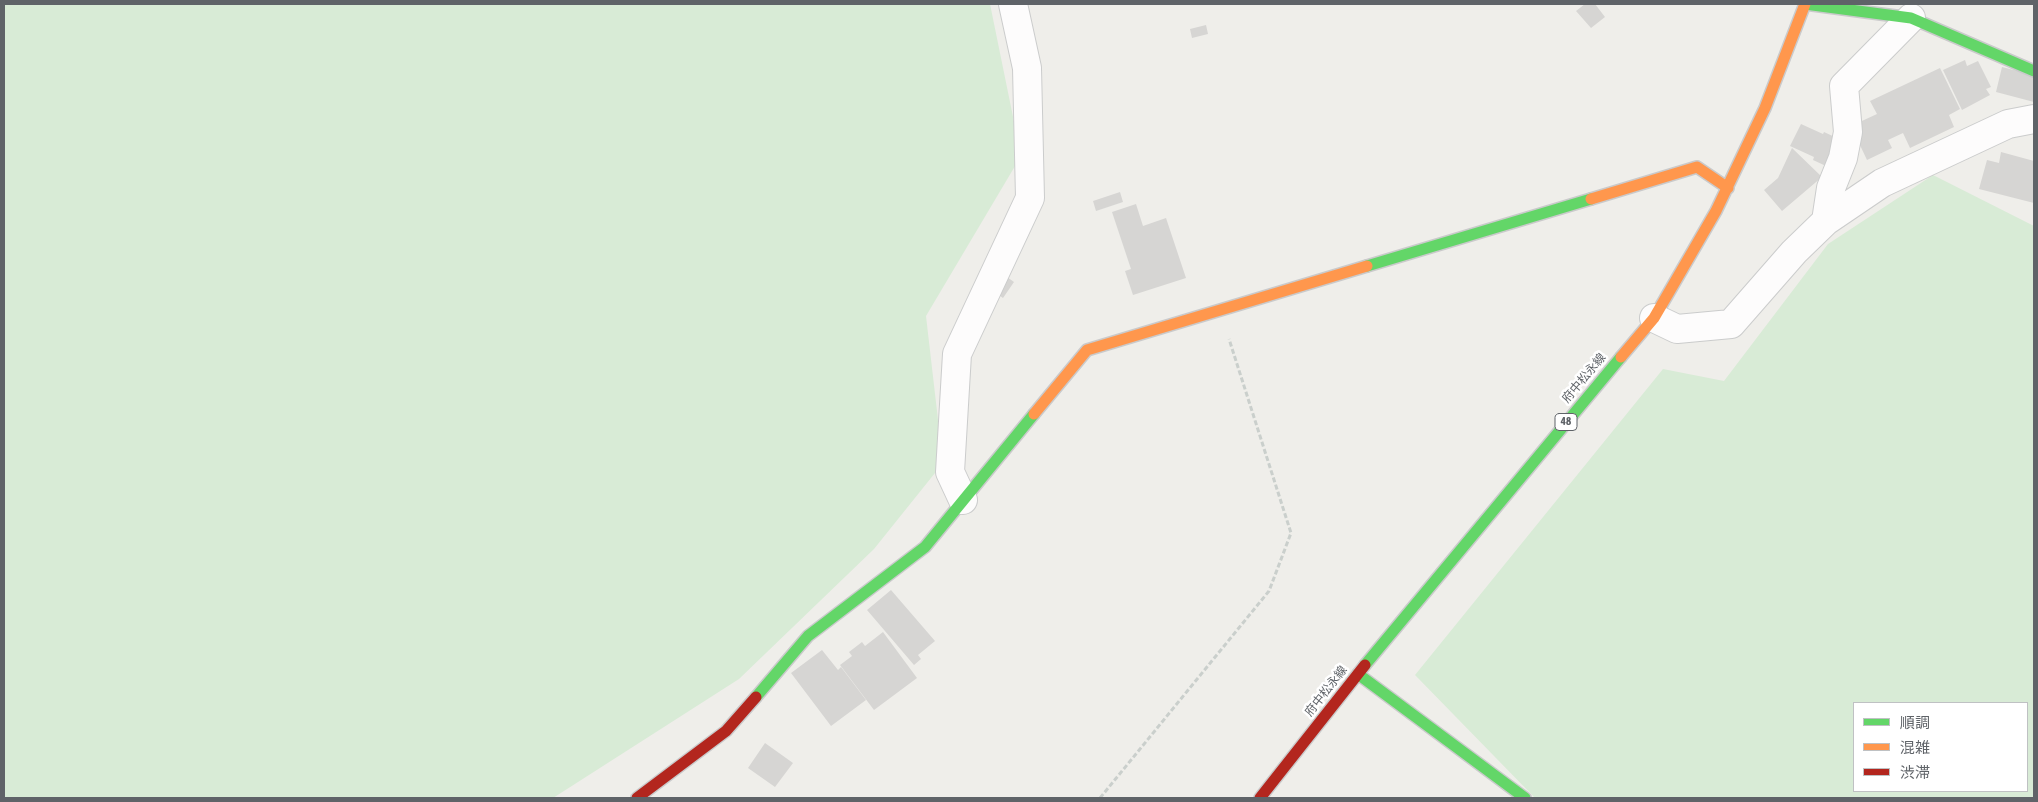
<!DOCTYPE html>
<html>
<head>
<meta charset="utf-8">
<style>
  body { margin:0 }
  #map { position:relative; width:2038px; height:802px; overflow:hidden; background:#efeeea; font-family:"Asap Condensed","Noto Sans JP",sans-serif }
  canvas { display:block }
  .frame { position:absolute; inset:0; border:5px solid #5f6368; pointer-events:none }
  .legend { position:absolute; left:1853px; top:702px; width:175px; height:90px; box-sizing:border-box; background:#fff; border:1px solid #bfc1c3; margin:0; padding:6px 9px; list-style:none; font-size:15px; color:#5f6368 }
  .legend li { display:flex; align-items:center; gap:10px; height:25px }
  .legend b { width:25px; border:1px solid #bfc1c3 }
</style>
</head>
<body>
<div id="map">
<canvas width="2038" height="802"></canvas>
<div class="frame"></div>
<ul class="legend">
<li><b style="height:6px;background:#63d668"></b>順調</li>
<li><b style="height:6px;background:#ff974d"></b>混雑</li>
<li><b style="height:6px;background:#b3261e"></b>渋滞</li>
</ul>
</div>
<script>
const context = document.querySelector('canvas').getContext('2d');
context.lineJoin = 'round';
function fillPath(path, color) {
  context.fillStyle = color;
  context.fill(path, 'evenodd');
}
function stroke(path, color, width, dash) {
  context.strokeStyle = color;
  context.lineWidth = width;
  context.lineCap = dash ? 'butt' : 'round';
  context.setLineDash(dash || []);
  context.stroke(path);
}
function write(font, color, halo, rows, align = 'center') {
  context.font = font + ' "Asap Condensed","Noto Sans JP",sans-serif';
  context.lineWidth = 5;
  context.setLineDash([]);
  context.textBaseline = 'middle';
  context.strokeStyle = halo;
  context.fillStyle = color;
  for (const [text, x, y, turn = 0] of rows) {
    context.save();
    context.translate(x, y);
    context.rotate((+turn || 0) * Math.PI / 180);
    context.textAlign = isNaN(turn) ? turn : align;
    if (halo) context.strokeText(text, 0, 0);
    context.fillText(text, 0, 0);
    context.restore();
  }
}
fillPath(new Path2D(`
  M4 4H990L1021 156 926 316 943 463 874 549 739 679 553 798H4Z
  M1933 175 2034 226V798H1535L1415 675 1663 369 1724 381 1828 244ZM1854 703H2027V791H1854Z`), '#d8ebd6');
fillPath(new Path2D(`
  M1585 4H1595L1605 17 1591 28 1576 11Z
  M1206 25 1208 34 1192 38 1190 29Z
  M1965 60 1967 66 1978 61 1991 87 1986 89 1990 95 1962 110 1943 70Z
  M2002 67 2034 75V102L1996 92Z
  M1940 68 1960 109 1949 115 1954 127 1910 148 1903 133 1888 140 1892 148 1867 160 1851 126 1877 114 1870 101Z
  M1801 124 1823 134 1824 132 1839 139 1826 166 1813 160 1814 157 1790 146Z
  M1792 148 1822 177 1782 211 1764 190 1778 178Z
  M2001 152 2034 161V203L1979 189 1987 160 1999 163Z
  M1120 192 1123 202 1096 211 1093 201Z
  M1136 204 1143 226 1166 218 1186 278 1133 295 1125 271 1131 269 1112 212Z
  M1000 272 1014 282 1003 298 989 288Z
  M891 590 935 641 918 655 921 659 914 665 867 610Z
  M883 632 917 678 874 710 840 665 852 656 849 652 862 642 865 646Z
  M822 650 838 670 841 667 866 700 831 726 791 673Z
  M765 743 793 763 775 787 748 768Z`), '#d6d5d3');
const street = new Path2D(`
  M1826 221 1831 188 1843 158 1848 132 1844 86 1911 18
  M1654 318 1677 329 1731 324 1794 252 1826 221 1882 183 2008 124 2034 119
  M963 500 950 472 957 354 1030 198 1027 68 1013 4`);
const fast = new Path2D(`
  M1805 4 1911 18 2034 71
  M1367 266 1591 199
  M1365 665 1621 357
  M1358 674 1525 798
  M756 697 808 636 925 547 1034 414`);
const slow = new Path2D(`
  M1591 199 1697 167 1728 188
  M1621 357 1654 318 1716 211 1765 108 1805 4
  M1034 414 1087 350 1367 266`);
const jam = new Path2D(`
  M637 798 726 731 756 697
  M1260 798 1365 665`);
stroke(street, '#cbcccc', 30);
stroke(fast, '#cacacb', 14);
stroke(slow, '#cacacb', 14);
stroke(jam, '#cacacb', 14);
stroke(new Path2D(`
  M1100 798 1269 591 1291 533 1229 339`), '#cacfcc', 3, [5, 2.5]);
stroke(street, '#fdfcfc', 28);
stroke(fast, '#63d668', 11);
stroke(slow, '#ff974d', 11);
stroke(jam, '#b3261e', 11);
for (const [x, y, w] of [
  [1566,422,22]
]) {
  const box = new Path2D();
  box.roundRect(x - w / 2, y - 8.5, w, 17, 4);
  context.fillStyle = '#fff';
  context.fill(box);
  stroke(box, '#5f6368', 1);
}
write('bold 11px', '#5f6368', null, [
  ["48",1566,422]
]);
write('12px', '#5f6368', '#fff', [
  ["府中松永線",1584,378,-50],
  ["府中松永線",1326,691,-52]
]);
</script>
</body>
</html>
